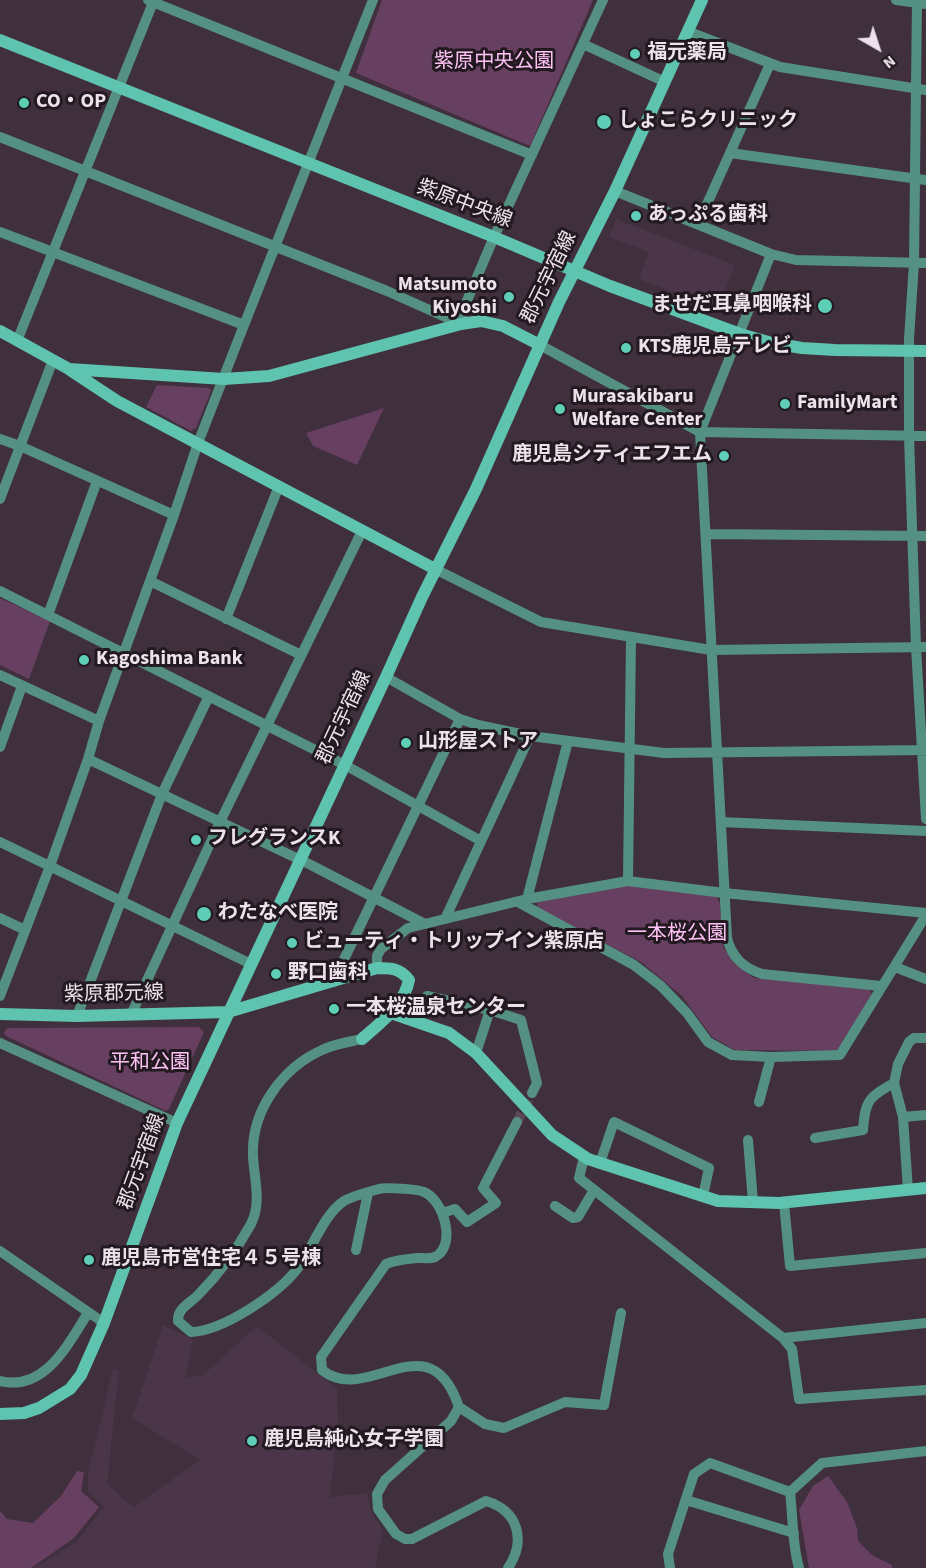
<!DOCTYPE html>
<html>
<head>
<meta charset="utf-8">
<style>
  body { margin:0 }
  #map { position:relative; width:926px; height:1568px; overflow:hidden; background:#402f3d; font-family:"Source Sans 3",sans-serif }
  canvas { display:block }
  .north { position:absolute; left:848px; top:18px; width:60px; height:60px; -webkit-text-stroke:4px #221a20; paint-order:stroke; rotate:141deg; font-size:16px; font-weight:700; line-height:24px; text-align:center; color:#ede2ec }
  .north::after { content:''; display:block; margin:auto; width:21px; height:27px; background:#ede2ec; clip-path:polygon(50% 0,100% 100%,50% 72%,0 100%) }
</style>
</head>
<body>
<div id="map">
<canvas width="926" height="1568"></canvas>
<div class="north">N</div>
</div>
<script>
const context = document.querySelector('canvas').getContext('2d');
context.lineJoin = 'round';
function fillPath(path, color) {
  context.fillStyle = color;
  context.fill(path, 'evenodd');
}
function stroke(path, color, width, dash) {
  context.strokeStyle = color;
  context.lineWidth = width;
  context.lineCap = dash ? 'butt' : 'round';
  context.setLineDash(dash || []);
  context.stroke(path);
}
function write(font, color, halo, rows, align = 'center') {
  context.font = font + ' "Source Sans 3","Noto Sans JP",sans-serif';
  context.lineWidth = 6;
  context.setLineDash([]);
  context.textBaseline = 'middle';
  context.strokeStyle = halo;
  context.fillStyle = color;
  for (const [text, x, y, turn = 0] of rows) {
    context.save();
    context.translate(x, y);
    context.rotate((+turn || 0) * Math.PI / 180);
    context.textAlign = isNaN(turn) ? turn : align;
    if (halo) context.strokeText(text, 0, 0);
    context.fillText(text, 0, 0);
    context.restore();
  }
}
fillPath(new Path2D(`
  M616 219 735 265 718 309 639 279 649 252 609 237Z
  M163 1325 193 1340 186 1378 203 1375 257 1326 337 1389 338 1421 330 1497 367 1493 371 1512 383 1530 375 1568H34L76 1542 104 1507 88 1492V1473L113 1368 119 1370 107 1484 133 1507 200 1460 132 1418Z`), '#4b3548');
fillPath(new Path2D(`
  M382 0H593L530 146 356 73Z
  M157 385 209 388 211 391 196 428 191 431 146 407Z
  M384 408 357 465 313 446 306 433Z
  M0 598 50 621 29 679 0 665Z
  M631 885 716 895 720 904 723 947 735 964 754 978 869 989 872 994 838 1051 735 1050 712 1037 682 996 641 962 537 908V902Z
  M199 1027 204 1032 169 1109 166 1111 6 1036 4 1033 7 1028H11Z
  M77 1471 84 1472 81 1491 99 1507 74 1538 31 1568H0V1511L7 1519 33 1523 61 1496Z
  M828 1476 847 1502 857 1528 858 1541 872 1555 892 1565V1568H809L799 1510 813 1486Z`), '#663f61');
stroke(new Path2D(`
  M517 1122 532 1093`), '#5a4a57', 10, [10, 5]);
stroke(new Path2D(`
  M148 0 532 155
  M896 0 926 4
  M917 0 914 263 909 339V436L916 647 926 819
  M687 31 780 67 926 90
  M583 44 663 81
  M0 137 387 291 461 324 463 310 494 237 603 0
  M730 153 926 180
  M615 191 771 254 796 260 926 263
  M698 224 770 64
  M0 232 244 325 198 443 174 515 99 721 88 759 50 866 0 996
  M771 254 700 432 727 938C732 958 744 968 762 974L881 986
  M244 325 373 0
  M17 341 154 0
  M540 345 700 432 926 436
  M0 439 20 446 174 515
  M0 499 53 360
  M706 534 926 536
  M435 569 541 622 711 650 926 647
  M150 581 301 655
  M0 591 345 765 481 841
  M48 615 97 481
  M226 619 279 486
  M0 675 99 721
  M386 677 460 719 478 725 530 736 664 753 926 750
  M0 747 22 686
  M88 759 311 865 425 924
  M721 822 926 831
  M0 842 251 964
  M628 881 631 637
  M527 899 568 741
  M518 902 634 965 661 986 687 1013 708 1042 732 1055 771 1057 840 1055 926 915
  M0 918 25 930
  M445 919 530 736
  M895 967 926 979
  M377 968V956L381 949 408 928 527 899 628 881 724 893 926 913
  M333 982 460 719
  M427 996 490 1010
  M131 1015 220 822 362 531
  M77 1016 162 794 209 696
  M362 1039C349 1042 334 1044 322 1050 282 1068 251 1111 253 1156 254 1179 262 1202 251 1224 237 1249 220 1273 199 1294 191 1303 177 1308 178 1321L191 1332C223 1331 278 1294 298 1268 312 1249 324 1214 344 1201 351 1197 371 1191 379 1189 385 1187 418 1189 424 1192 444 1200 457 1246 435 1257 430 1259 422 1258 417 1258 406 1259 396 1260 386 1264L321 1357 322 1370C368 1407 429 1318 459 1407L451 1421 385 1480 377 1494 378 1509 396 1534 405 1539H412L486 1501C519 1511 526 1541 508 1568
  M0 1043 177 1123
  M476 1053 490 1010 521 1020 537 1083 532 1093
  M759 1102 771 1057
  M903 1117 926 1115
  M815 1138 863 1130C865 1100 869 1097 894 1083
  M748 1140 753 1202
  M584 1157 579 1178 783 1338 792 1349 799 1399 926 1390
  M600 1163 614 1122 709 1168 703 1196
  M908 1190 903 1117 894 1083 898 1064 909 1042 914 1038H926
  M784 1203 790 1266 926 1253
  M555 1206 573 1218 578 1217 594 1190
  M442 1213 455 1209 467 1222 496 1203 483 1188 517 1122
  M356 1250 368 1193
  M0 1251 104 1323
  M783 1338 926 1323
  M0 1381C45 1392 68 1344 88 1313
  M459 1407 485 1424 504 1428 565 1402 604 1405 621 1313
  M790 1492 822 1463 926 1451
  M790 1492C793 1517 792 1544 799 1568
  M686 1500 794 1533
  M670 1568 668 1554 694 1474 710 1463 790 1492`), '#549183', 10);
stroke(new Path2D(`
  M0 40 494 237 610 286 740 334 772 343 802 348 835 350 926 351
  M0 331 69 369 224 379 269 376 461 324 481 321 503 326 540 345
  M70 370 117 401 435 569
  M391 1013 449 1033 476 1053 552 1135 588 1159 718 1201 779 1203 926 1188
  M0 1014 77 1016 228 1012 377 968C391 968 400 968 409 980 404 1006 380 1023 362 1039
  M0 1414 24 1413 39 1408 70 1389 81 1375 104 1323 177 1123 386 677 422 597 476 489 559 302 615 191 702 0`), '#5ec4af', 12);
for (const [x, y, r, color] of [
  [635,54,6,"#5eceb7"],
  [24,103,6,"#5eceb7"],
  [604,122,8,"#5eceb7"],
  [636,216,6,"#5eceb7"],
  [509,297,6,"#5eceb7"],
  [825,306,8,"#5eceb7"],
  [626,348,6,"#5eceb7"],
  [785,404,6,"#5eceb7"],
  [560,409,6,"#5eceb7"],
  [724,456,6,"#5eceb7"],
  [84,660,6,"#5eceb7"],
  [406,743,6,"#5eceb7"],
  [196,840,6,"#5eceb7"],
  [204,914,8,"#5eceb7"],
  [292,943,6,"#5eceb7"],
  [276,974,6,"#5eceb7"],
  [334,1009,6,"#5eceb7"],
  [89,1260,6,"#5eceb7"],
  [252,1441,6,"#5eceb7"]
]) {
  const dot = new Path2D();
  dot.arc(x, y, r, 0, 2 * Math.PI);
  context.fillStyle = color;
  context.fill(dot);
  stroke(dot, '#221a20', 2);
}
write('bold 20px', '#ede2ec', '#221a20', [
  ["福元薬局",647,54],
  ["CO・OP",36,103],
  ["しょこらクリニック",618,122],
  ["あっぷる歯科",648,216],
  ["Matsumoto",497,286,"right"],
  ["Kiyoshi",497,309,"right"],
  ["ませだ耳鼻咽喉科",812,306,"right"],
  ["KTS鹿児島テレビ",638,348],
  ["Murasakibaru",572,398],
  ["Welfare Center",572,421],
  ["FamilyMart",797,404],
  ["鹿児島シティエフエム",712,456,"right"],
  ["Kagoshima Bank",96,660],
  ["山形屋ストア",418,743],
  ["フレグランスK",208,840],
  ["わたなべ医院",218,914],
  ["ビューティ・トリップイン紫原店",304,943],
  ["野口歯科",288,974],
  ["一本桜温泉センター",346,1009],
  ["鹿児島市営住宅４５号棟",101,1260],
  ["鹿児島純心女子学園",264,1441]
], 'left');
write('20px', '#fec2f5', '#221a20', [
  ["紫原中央公園",494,63],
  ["一本桜公園",677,935],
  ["平和公園",150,1064]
]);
write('20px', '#ede2ec', '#221a20', [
  ["紫原中央線",464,205,21],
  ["郡元宇宿線",550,278,-64],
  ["郡元宇宿線",345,718,-65],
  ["紫原郡元線",114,995,-1],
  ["郡元宇宿線",143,1162,-70]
]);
</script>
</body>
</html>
